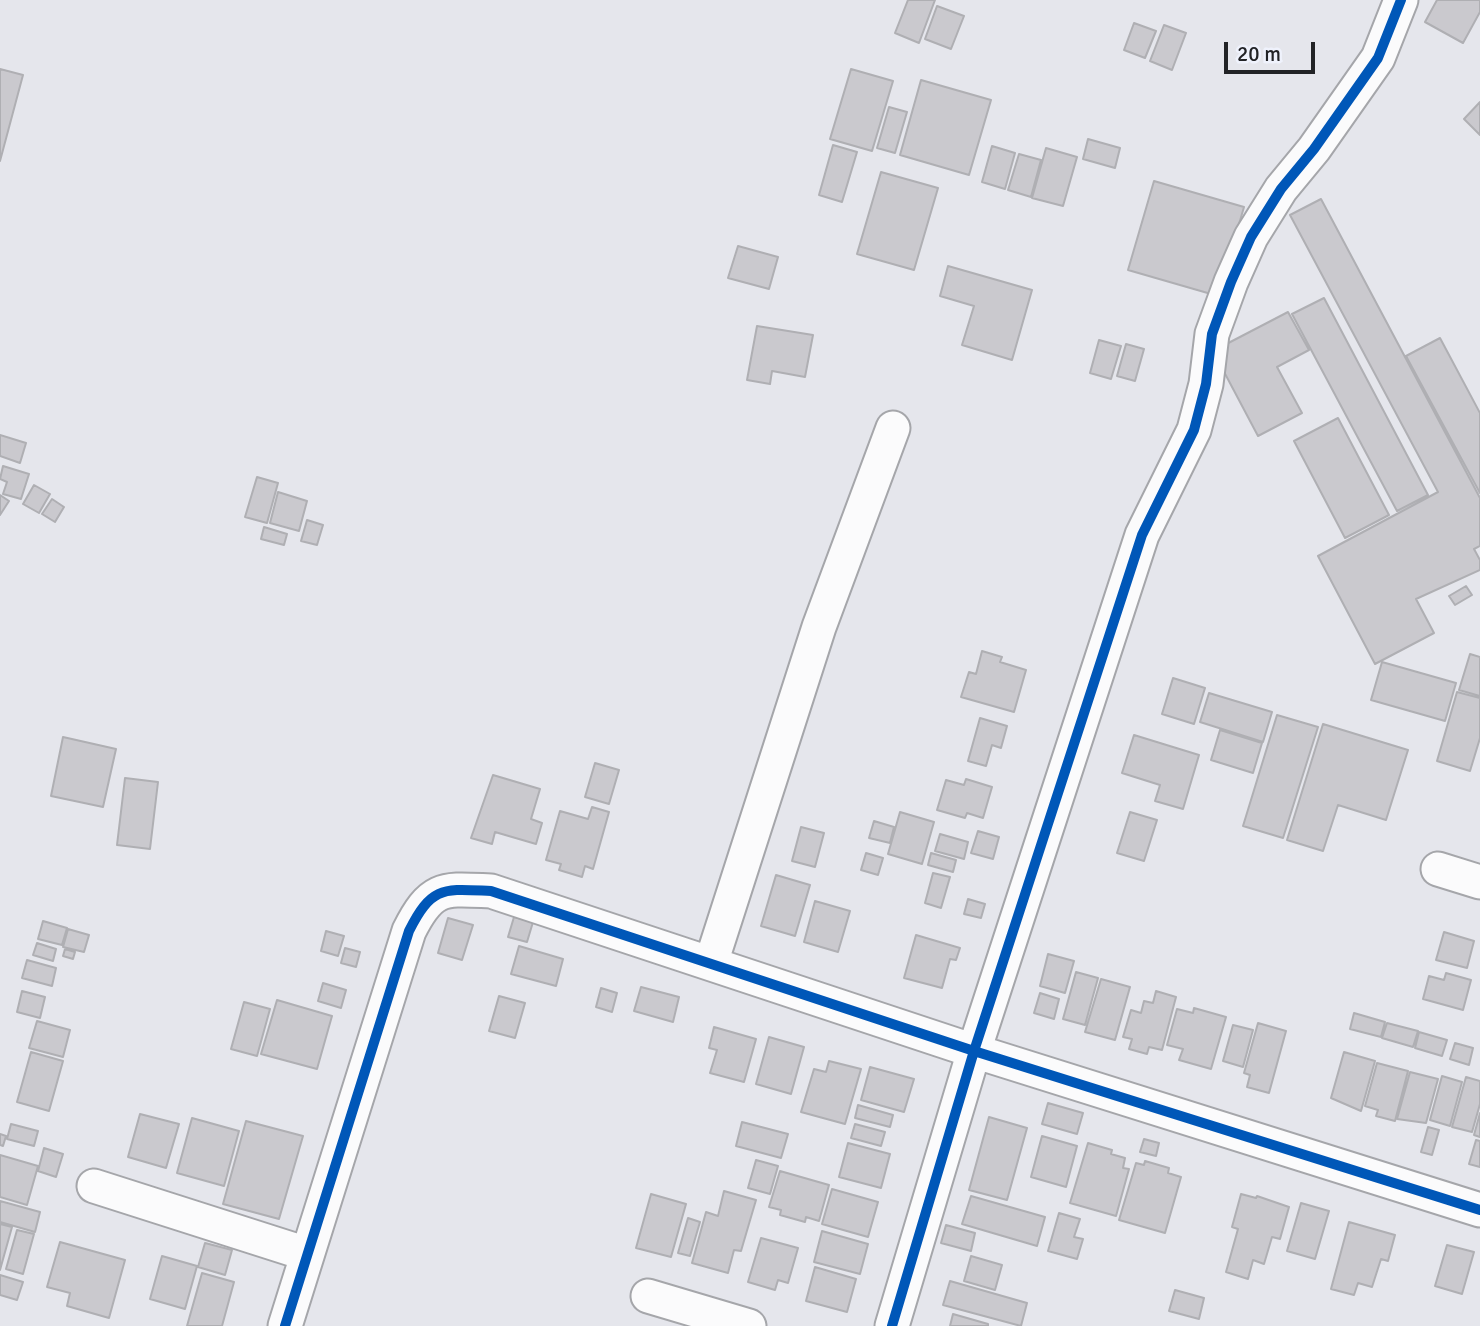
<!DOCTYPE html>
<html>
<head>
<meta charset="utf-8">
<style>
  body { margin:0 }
  #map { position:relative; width:1480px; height:1326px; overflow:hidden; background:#e5e6ec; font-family:Signika,sans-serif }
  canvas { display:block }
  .scale { position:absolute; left:1224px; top:42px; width:91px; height:32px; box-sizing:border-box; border:4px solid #222326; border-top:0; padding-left:9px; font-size:21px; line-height:24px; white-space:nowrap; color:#222326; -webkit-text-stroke:5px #eff2fc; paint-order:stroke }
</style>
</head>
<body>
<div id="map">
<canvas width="1480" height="1326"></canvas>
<div class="scale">20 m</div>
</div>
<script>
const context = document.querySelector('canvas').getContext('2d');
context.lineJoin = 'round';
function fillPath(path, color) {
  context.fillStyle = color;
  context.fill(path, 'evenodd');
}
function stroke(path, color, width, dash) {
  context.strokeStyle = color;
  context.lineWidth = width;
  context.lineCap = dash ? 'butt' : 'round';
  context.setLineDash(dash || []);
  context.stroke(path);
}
const building = new Path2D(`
  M908 0H935L919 43 895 33Z
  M1437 0H1480V12L1463 43 1425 22Z
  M937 6 964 16 951 49 925 39Z
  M1134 23 1156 31 1145 58 1124 50Z
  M1164 25 1186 33 1172 70 1150 61Z
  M0 69 23 75 0 161Z
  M851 69 893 81 872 151 830 139Z
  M921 80 991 100 969 175 900 155Z
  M1480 102V135L1464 119Z
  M889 107 907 112 895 153 877 148Z
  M1088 139 1120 148 1115 168 1083 159Z
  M833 145 857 152 842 202 819 195Z
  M992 146 1015 153 1005 189 982 182Z
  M1046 148 1077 157 1063 206 1032 198Z
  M1019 154 1041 160 1031 197 1008 190Z
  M881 172 938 188 914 270 857 254Z
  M1154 181 1244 207 1218 296 1128 270Z
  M1321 199 1480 498V546L1474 549 1480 560V570L1416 599 1434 633 1375 664 1318 556 1438 492 1290 215Z
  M738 246 778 257 769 289 728 278Z
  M948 266 1032 290 1012 360 962 345 974 306 940 296Z
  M1324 298 1428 495 1397 511 1292 314Z
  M1288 312 1309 350 1277 367 1302 413 1258 436 1213 351Z
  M757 326 813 335 805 377 772 371 770 384 747 380Z
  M1440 338 1480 413V493L1406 356Z
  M1099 340 1121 346 1111 379 1090 373Z
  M1126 344 1144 349 1135 381 1117 376Z
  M1338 418 1389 515 1345 538 1294 441Z
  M0 435 26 443 20 463 0 456Z
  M3 466 29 474 21 499 3 494 7 482 0 479Z
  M257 477 278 483 267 523 245 517Z
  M34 485 50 494 39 513 23 504Z
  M278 492 307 501 299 531 270 523Z
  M0 495 9 501 0 515Z
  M52 499 64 507 55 522 42 514Z
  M307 520 323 525 317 545 301 541Z
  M264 527 287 534 284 545 261 539Z
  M1466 586 1472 595 1455 605 1449 596Z
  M982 651 1002 657 1000 662 1026 670 1014 712 961 697 969 672 976 674Z
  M1470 654 1480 657V696L1459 690Z
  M1382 662 1456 683 1445 721 1371 700Z
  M1173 678 1205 688 1194 724 1162 714Z
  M1457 692 1480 698V738L1470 771 1437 761Z
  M1209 693 1272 712 1263 742 1200 722Z
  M1277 715 1318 727 1283 838 1243 826Z
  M980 718 1007 726 1001 748 992 745 986 766 968 761Z
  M1323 724 1408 750 1386 820 1338 805 1323 851 1287 840Z
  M1220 730 1262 743 1253 773 1211 760Z
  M1134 735 1199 755 1183 809 1155 801 1160 785 1122 773Z
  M63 737 116 749 103 807 51 796Z
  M595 763 619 770 609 804 585 797Z
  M493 775 540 789 531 819 542 823 536 844 495 832 492 844 471 838Z
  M125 778 158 782 150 849 117 845Z
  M966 779 992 787 983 818 967 813 965 818 937 810 946 780 964 785Z
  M592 807 609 812 593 869 585 866 582 877 559 870 561 864 546 860 560 811 588 819Z
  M900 812 934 822 922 864 888 854Z
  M1130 812 1157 820 1144 861 1117 853Z
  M874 821 894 827 890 843 869 838Z
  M801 827 824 833 815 867 792 861Z
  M978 831 999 837 993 859 971 853Z
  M940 834 968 842 964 859 935 851Z
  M866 853 883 858 878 875 861 870Z
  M931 853 956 860 953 872 928 865Z
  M933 873 950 877 941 908 925 903Z
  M776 875 810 885 795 936 761 926Z
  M968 899 985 904 981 918 964 914Z
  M815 901 850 911 838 952 804 942Z
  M514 917 533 922 527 942 508 937Z
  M448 918 473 925 462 960 438 953Z
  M43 921 67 928 62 945 38 939Z
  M68 929 89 935 84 952 63 947Z
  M326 931 344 936 338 956 321 951Z
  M1444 932 1474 941 1467 968 1436 960Z
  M916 935 960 948 956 960 950 959 942 988 904 978Z
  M37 943 56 949 53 961 33 955Z
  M519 946 563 959 556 986 511 974Z
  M345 948 360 952 356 967 341 963Z
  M65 949 75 952 73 959 63 956Z
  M1048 954 1074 961 1065 993 1040 986Z
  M27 960 56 968 52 986 22 978Z
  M1076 972 1098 978 1085 1025 1063 1019Z
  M1446 973 1471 980 1463 1010 1423 999 1429 976 1444 980Z
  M1101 979 1130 987 1115 1040 1085 1032Z
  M323 983 346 990 341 1008 318 1001Z
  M641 987 679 997 673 1022 634 1011Z
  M601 988 617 993 612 1012 596 1007Z
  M22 991 45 997 40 1018 17 1012Z
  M1156 991 1176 997 1162 1050 1149 1047 1147 1054 1129 1049 1132 1039 1123 1037 1131 1010 1141 1013 1144 1001 1153 1003Z
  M1040 993 1059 999 1054 1019 1034 1013Z
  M499 996 525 1003 515 1038 489 1031Z
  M277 1000 332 1016 317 1069 261 1054Z
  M244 1002 270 1009 257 1056 231 1049Z
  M1194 1008 1226 1017 1211 1069 1179 1060 1183 1049 1167 1045 1177 1009 1193 1013Z
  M1354 1013 1385 1022 1381 1037 1350 1029Z
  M37 1021 70 1030 63 1057 29 1048Z
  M1258 1023 1286 1031 1269 1093 1247 1087 1250 1075 1244 1073Z
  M1387 1023 1418 1031 1413 1047 1382 1038Z
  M1233 1025 1253 1030 1243 1067 1223 1061Z
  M714 1027 756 1039 744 1082 710 1073 717 1050 709 1048Z
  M1419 1032 1447 1040 1442 1056 1415 1048Z
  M769 1037 804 1047 791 1094 756 1084Z
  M1455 1043 1473 1048 1469 1065 1450 1059Z
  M31 1052 63 1061 49 1111 17 1102Z
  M1344 1052 1375 1061 1361 1111 1331 1098Z
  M829 1061 861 1069 845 1124 801 1112 814 1069 826 1072Z
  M1377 1063 1408 1071 1395 1121 1376 1116 1378 1110 1365 1106Z
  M870 1067 914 1079 904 1112 861 1100Z
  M1410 1072 1438 1079 1426 1123 1397 1119Z
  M1442 1076 1462 1082 1450 1126 1430 1120Z
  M1466 1077 1480 1081V1104L1472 1132 1452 1127Z
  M1048 1103 1083 1113 1077 1134 1042 1124Z
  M858 1105 893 1115 890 1127 855 1118Z
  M1480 1113V1137L1474 1135Z
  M140 1114 179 1124 166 1168 128 1157Z
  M989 1117 1027 1128 1007 1200 969 1190Z
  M192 1118 239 1131 224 1186 177 1173Z
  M246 1121 303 1136 279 1219 223 1204Z
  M742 1122 788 1134 781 1158 736 1146Z
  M11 1124 38 1131 34 1146 7 1139Z
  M855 1124 885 1132 881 1146 851 1138Z
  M1428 1127 1439 1130 1432 1155 1421 1152Z
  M0 1134 6 1136 3 1146 0 1145Z
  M1042 1136 1077 1146 1066 1187 1031 1177Z
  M1144 1139 1159 1143 1156 1156 1140 1152Z
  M1476 1140 1480 1141V1167L1469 1164Z
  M848 1143 890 1154 881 1188 839 1177Z
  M1088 1143 1112 1150 1111 1154 1125 1158 1123 1168 1129 1169 1116 1216 1070 1203Z
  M44 1148 63 1154 56 1177 38 1171Z
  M0 1155 38 1166 27 1205 0 1197Z
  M756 1160 778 1166 770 1194 748 1188Z
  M1145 1161 1169 1168 1168 1173 1181 1177 1165 1233 1119 1220 1136 1163 1144 1165Z
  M780 1171 829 1185 819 1221 806 1217 805 1222 780 1215 781 1210 769 1207Z
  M832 1189 878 1202 868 1237 822 1224Z
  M724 1191 756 1200 741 1251 734 1250 728 1273 692 1263 706 1212 718 1216Z
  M651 1194 686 1204 671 1257 636 1248Z
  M1241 1194 1256 1198 1257 1196 1289 1207 1280 1239 1272 1237 1264 1264 1253 1260 1248 1279 1226 1272 1238 1229 1232 1227Z
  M971 1196 1045 1217 1037 1246 962 1224Z
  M0 1201 40 1212 35 1232 0 1222Z
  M1301 1203 1329 1211 1315 1259 1287 1251Z
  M1059 1213 1080 1219 1074 1237 1083 1239 1077 1259 1048 1251Z
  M688 1218 700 1222 690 1256 678 1253Z
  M1349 1222 1395 1235 1388 1261 1381 1259 1372 1287 1358 1283 1354 1295 1331 1289Z
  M0 1224 12 1227 0 1270Z
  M946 1225 975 1233 971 1251 941 1243Z
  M17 1230 34 1234 23 1274 6 1269Z
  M822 1231 868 1244 860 1274 814 1262Z
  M761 1238 798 1248 788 1283 778 1280 775 1290 748 1282Z
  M60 1242 125 1260 109 1318 67 1306 70 1293 47 1287Z
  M205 1243 232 1250 225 1275 198 1267Z
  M1447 1245 1474 1252 1462 1294 1435 1286Z
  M162 1256 197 1266 185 1309 150 1299Z
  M971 1256 1002 1265 995 1290 964 1281Z
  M815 1267 856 1279 847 1312 806 1301Z
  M202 1273 234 1282 222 1326H187Z
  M0 1275 23 1282 17 1300 0 1295Z
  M950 1281 1027 1303 1021 1326 943 1305Z
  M1175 1290 1204 1298 1199 1319 1169 1311Z
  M953 1314 988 1324V1326H950Z`);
fillPath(building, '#cac9ce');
stroke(building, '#afafb3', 2);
const minor = new Path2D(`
  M1438 869 1480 882
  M711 963 819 627 893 428
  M94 1186 307 1254
  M648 1296 749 1326
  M285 1326 409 931C432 885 444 889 491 891L974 1051 1480 1210
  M892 1326 974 1051 1142 535 1194 430 1206 384 1212 334 1231 282 1251 237 1281 189 1314 149 1378 58 1401 0`);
stroke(minor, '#a5a6aa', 37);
stroke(minor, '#fbfbfc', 33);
stroke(new Path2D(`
  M285 1326 409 931C432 885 444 889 491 891L974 1051 1480 1210
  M892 1326 974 1051 1142 535 1194 430 1206 384 1212 334 1231 282 1251 237 1281 189 1314 149 1378 58 1401 0`), '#0057b8', 10);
</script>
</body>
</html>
